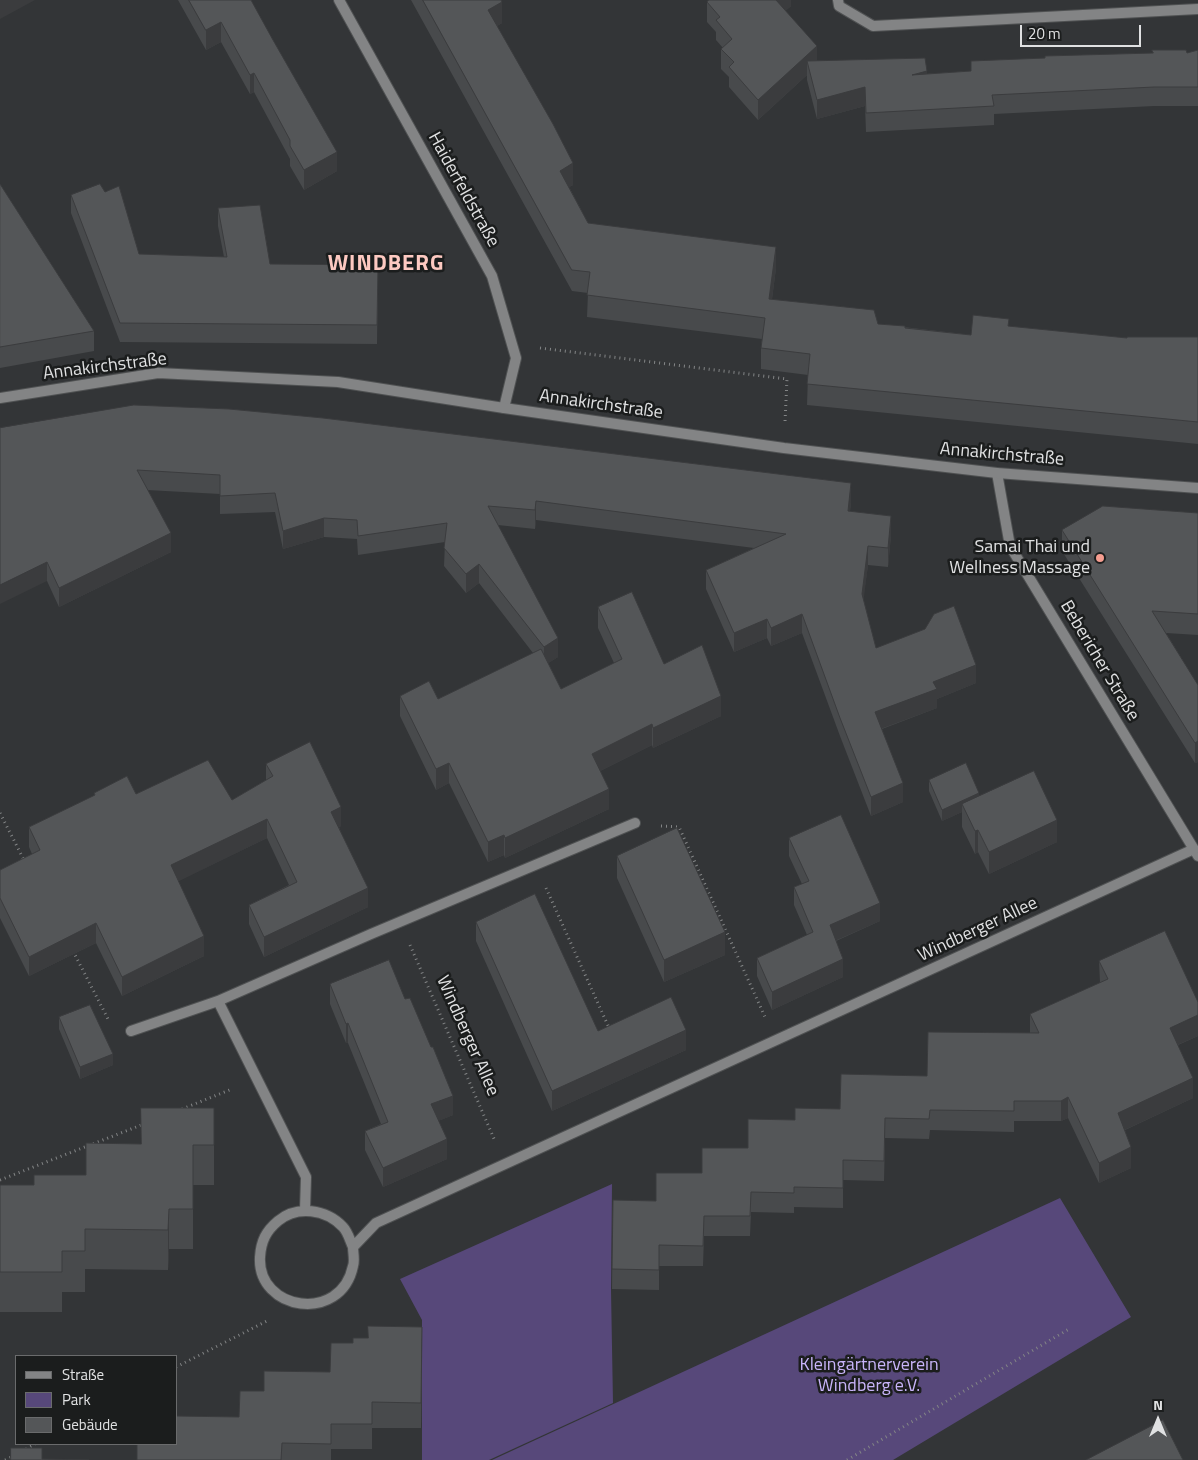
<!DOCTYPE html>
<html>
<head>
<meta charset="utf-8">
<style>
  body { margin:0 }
  #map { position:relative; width:1198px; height:1460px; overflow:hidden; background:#333537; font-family:"Titillium Web",sans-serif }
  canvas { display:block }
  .legend { position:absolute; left:15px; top:1355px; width:162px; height:90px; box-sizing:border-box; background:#1b1d1d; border:1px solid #6a6b6c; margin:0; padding:6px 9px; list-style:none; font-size:15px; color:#e0e1e2 }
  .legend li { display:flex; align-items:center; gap:10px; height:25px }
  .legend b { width:25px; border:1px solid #6a6b6c }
  .north { position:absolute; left:1133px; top:1395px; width:50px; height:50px; -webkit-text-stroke:4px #1b1d1d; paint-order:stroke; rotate:0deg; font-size:14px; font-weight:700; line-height:20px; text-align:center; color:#e0e1e2 }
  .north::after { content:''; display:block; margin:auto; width:18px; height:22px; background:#e0e1e2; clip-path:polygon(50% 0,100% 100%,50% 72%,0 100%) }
  .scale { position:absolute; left:1020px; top:25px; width:121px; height:22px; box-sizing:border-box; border:2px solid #e0e1e2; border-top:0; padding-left:6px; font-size:15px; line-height:18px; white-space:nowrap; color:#e0e1e2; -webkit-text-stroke:4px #1b1d1d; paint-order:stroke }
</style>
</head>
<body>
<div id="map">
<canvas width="1198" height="1460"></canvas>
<ul class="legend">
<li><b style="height:6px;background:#838485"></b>Straße</li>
<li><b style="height:14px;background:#57487a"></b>Park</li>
<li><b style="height:14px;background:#545658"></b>Gebäude</li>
</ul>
<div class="north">N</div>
<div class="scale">20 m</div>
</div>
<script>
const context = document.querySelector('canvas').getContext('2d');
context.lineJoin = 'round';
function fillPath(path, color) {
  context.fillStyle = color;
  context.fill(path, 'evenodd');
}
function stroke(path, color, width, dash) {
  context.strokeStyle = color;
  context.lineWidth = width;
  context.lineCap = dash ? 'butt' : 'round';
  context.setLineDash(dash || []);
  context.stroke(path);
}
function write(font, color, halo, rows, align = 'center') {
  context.font = font + ' "Titillium Web",sans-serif';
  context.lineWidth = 5;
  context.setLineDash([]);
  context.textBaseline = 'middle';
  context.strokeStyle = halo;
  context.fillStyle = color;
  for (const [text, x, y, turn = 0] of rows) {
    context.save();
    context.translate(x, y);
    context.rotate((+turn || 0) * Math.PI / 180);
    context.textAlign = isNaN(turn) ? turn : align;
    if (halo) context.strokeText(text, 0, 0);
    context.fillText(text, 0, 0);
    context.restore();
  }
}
fillPath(new Path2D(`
  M612 1184 611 1290 613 1403 489 1460H422V1320L400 1279Z
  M1060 1198 1131 1317 893 1460H492Z`), '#57487a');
const minor = new Path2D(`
  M339 0 492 276 516 358 504 408
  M838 0 839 6 873 26 1198 9
  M997 473 1010 546 1198 856
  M218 1001 306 1177 305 1210
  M131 1031 218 1001 371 934 635 823
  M353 1247C350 1241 348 1232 343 1227 326 1209 297 1205 278 1221 266 1231 261 1241 260 1257 257 1311 341 1324 353 1266 355 1261 353 1253 353 1247L376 1223 1194 849`);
const tertiary = new Path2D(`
  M0 398 158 373 338 382 504 408 784 448 997 473 1198 488`);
stroke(minor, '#4f5152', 12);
stroke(tertiary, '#4f5152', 12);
stroke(new Path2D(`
  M540 348 787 379 785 422
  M0 813 25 862
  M661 826 679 827 765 1017
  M546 888 610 1030
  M410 945 495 1141
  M73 951 108 1019
  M182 1109 232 1089
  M0 1180 144 1124
  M176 1367 269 1320
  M26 1449 35 1444
  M5 1460 14 1456
  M847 1460 1069 1329`), '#838586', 3, [1, 4]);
stroke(minor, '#838485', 10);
stroke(tertiary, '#838485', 10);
fillPath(new Path2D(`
  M178 0H251L337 171 304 190 290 166V159L254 92 250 94 221 42 206 50Z
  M411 0H501L502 23 497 26 573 185 569 187 588 223 776 268 772 299 878 324 971 335 1009 327 1127 338 1198 337V444L807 405 808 375 761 369V348L762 339 587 317 588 293 572 291Z
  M791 0V6L785 11 817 61 927 74 971 71 1187 53 1198 50V106H1154L994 114V125L866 132 865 106 817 119 807 80V75L758 120 729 87V77L721 69V49L723 48 716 40V32L707 22V2Z
  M0 184 94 331V351L0 368Z
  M71 195 139 254 224 257 218 226V208L270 264 378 265 377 344 120 342 71 213Z
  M0 428 851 502 850 511 891 535 888 567 868 565 863 600 876 648 976 683 937 699V708L882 729 903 802 871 816 840 736 802 633 771 646 767 638 734 652 706 589V570L754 548 536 520 535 529 498 525 558 657 548 663 561 689 614 663 598 628V607L664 664 721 716 653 748 652 745 600 771 609 809 505 858 504 855 488 862 449 783 436 790 400 716V696L438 699 533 653 479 583 466 593 444 566 445 542 358 555 357 539 324 537 283 549 275 512 220 514V494L147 490 171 552 59 607 47 581Z
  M1198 513V635L1166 633 1198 685V762L1195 763 1062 551V530Z
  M266 764 341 826 339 827 368 907 264 957 249 924V905L289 885 267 838 178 881 204 956 122 996 96 943 29 976 0 918V870L32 854 29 847V827L94 796V793L136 794 232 800 266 780Z
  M929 780 979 797 1057 842 989 874 978 852 975 854 962 827V812L942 821 929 791Z
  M789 838 880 921 836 941 843 977 772 1010 757 976V958L807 935 794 905V887L802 884 789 856Z
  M617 856 725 955 664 982 617 878Z
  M476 922 598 1031 686 1050 552 1111 476 941Z
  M1099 961 1198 1002V1036L1178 1045 1193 1098 1125 1130 1131 1168 1099 1183 1068 1118 1061 1121H1014V1132L930 1130 929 1139 885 1138 884 1181 843 1180V1208L794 1207V1213L751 1212 750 1236H704L703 1266H659V1290L612 1289 613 1200 656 1201 702 1173 748 1148 795 1120 840 1109 927 1076 1030 1033V1014L1100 983Z
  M330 984 453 1115 438 1121 447 1159 383 1187 365 1150V1131L381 1124 348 1043H346L330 1004Z
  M59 1017 113 1065 80 1079 59 1029Z
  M214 1108V1185H193V1249H169L168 1270 85 1269V1292H62V1312H0V1185H34L86 1175 141 1144Z
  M422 1352 421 1428H372V1449H331V1460H137L239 1417 264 1391 330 1372Z`), '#484a4c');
fillPath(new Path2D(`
  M0 0H35L0 19Z
  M776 0H791V6L775 21Z
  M502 2V23L488 31V10Z
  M221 22V42L206 50V30Z
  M817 46V66L807 61V75L758 120V100Z
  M927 71V90L912 75Z
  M254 73V92L250 94V75Z
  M865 87V106L817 119V100Z
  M337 152V171L304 190V170Z
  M573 163V185L560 192V171Z
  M776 247V268L769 321V299Z
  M851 483V502L848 529V511Z
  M536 501V520L535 529V510Z
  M891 516V535L888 567V548Z
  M324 518V537L283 549V531Z
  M171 533V552L59 607V588Z
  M868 546V565L862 613V594Z
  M47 562V581L0 604V585Z
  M479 564V583L466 593V574Z
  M802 614V633L771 646V628Z
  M767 619V638L734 652V633Z
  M558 638V657L544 666V647Z
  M976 665V683L937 699V708L875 731V712L933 682Z
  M721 696V716L653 748V728Z
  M652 724V745L592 775V754Z
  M1198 741V762L1195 763V743Z
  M449 763V783L436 790V769Z
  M903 783V802L871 816V797Z
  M609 789V809L505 858V838Z
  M979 793V805L962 804V812L942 821V810Z
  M341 807V826L331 831V812Z
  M267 819V838L171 885V865Z
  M1057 820V842L989 874V852Z
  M978 830V852L975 854V831Z
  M504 835V855L488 862V842Z
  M368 888V907L264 957V937Z
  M880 903V921L830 943V925Z
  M96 923V943L29 976V957Z
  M725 932V955L664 982V960Z
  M204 936V956L122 996V977Z
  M843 959V977L772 1010V992Z
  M1198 1015V1036L1170 1048V1028Z
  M348 1023V1043H346V1024Z
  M686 1030V1050L552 1111V1091Z
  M113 1054V1065L80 1079V1067Z
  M1193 1078V1098L1118 1133V1113Z
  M453 1096V1115L431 1124V1104Z
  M1068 1097V1118L1061 1121V1101Z
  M447 1139V1159L383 1187V1168Z
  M1131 1147V1168L1099 1183V1163Z
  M169 1209V1249L168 1270V1230Z
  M422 1327V1352L421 1428V1403Z`), '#3b3c3e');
const building = new Path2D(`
  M189 0H251L273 40 337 152 304 170 290 146V140L254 73 250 75 221 22 206 30Z
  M423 0H501L502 2 488 10 553 124 573 163 560 171 588 223 776 247 769 299 874 310 878 324 905 326V328L971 335 973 315 1009 319 1008 326 1127 338V337H1198V422L807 384 810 354 761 348 765 318 587 295 590 272 572 270Z
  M709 0H776L817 46 758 100 729 67 734 62 721 49 732 39 716 20 720 17 707 2Z
  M1152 50H1186L1187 53 1198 50V87H1154L992 95 994 106 866 113 865 87 817 100 807 61 925 58 927 71 912 75 971 71V61L1045 58V56L1153 53Z
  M0 184 94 331 0 347Z
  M100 184 105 192 119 186 139 254 227 257 218 208 260 205 270 264 378 265 377 325 120 323 71 195Z
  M134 405 229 409 323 418 851 483 848 511 891 516 888 548 868 546 862 594 876 648 925 629 934 614 954 606 976 665 933 682 937 689 875 712 903 783 871 797 840 718 802 614 771 628 767 619 734 633 706 570 786 534 536 501 535 510 488 506 558 638 544 647 479 564 466 574 444 548 447 523 358 536 357 520 324 518 283 531 275 493 220 496V475L137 470 171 533 59 588 47 562 0 585V428Z
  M1103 506 1198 513V614L1152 611 1198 685V741L1195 743 1062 530Z
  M632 592 664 664 702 645 721 696 653 728 652 724 592 754 609 789 505 838 504 835 488 842 449 763 436 769 400 696 429 681 438 699 541 649 561 689 622 659 598 607Z
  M310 742 341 807 331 812 368 888 264 937 249 905 297 882 267 819 171 865 204 936 122 977 96 923 29 957 0 898V870L40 850 29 827 95 795 94 793 127 776 136 794 208 760 232 800 273 776 266 764Z
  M966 763 979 793 942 810 929 780Z
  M1034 771 1057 820 989 852 978 830 975 831 962 804Z
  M841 815 880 903 830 925 843 959 772 992 757 958 813 932 794 887 809 881 789 838Z
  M677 828 725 932 664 960 617 856Z
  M535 894 598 1031 671 997 686 1030 552 1091 476 922Z
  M1165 931 1198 1002V1015L1170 1028 1193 1078 1118 1113 1131 1147 1099 1163 1068 1097 1061 1101H1014V1111L930 1110 929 1119 885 1118 884 1161 843 1160V1188L794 1187V1193L751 1192 750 1216H704L703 1246 659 1245V1270L612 1269 613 1200 656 1201V1173H702V1148H748V1119L795 1120V1108L840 1109 841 1074 927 1076 928 1032 1039 1033 1030 1014 1108 979 1099 961Z
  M389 960 405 999 410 998 431 1047H433L453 1096 431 1104 447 1139 383 1168 365 1131 388 1122 348 1023 346 1024 330 984Z
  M90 1005 113 1054 80 1067 59 1017Z
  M141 1108H214V1145H193V1209H169L168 1230 85 1229V1251H62V1272H0V1185H34V1175H86V1143L141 1144Z
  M368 1326 422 1327 421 1403 372 1402V1424H331V1444L282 1443 281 1460H137V1444H176V1416L239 1417 240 1391H264V1371L330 1372 331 1343H353V1338H368Z
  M1163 1420 1183 1460H1086Z
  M11 1448H42V1459L89 1460H11Z`);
fillPath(building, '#545658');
stroke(building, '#3b3c3e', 1);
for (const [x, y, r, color] of [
  [1100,558,5,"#f59d90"]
]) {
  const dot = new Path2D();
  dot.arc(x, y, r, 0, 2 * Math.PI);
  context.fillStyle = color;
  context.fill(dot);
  stroke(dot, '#1b1d1d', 2);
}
write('18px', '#e0e1e2', '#1b1d1d', [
  ["Haiderfeldstraße",463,190,61],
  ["Annakirchstraße",105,367,-7],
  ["Annakirchstraße",601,405,8],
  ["Annakirchstraße",1002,455,5],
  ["Bebericher Straße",1099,661,59],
  ["Windberger Allee",978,930,-25],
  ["Windberger Allee",467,1036,66]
]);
write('18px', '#e0e1e2', '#1b1d1d', [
  ["Samai Thai und",1090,548],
  ["Wellness Massage",1090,569]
], 'right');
write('18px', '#c8b4f9', '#1b1d1d', [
  ["Kleingärtnerverein",869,1366],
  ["Windberg e.V.",869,1387]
]);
context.letterSpacing = '1px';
write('bold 22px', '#fdc9c1', '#1b1d1d', [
  ["WINDBERG",386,265]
]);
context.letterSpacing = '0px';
</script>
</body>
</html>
